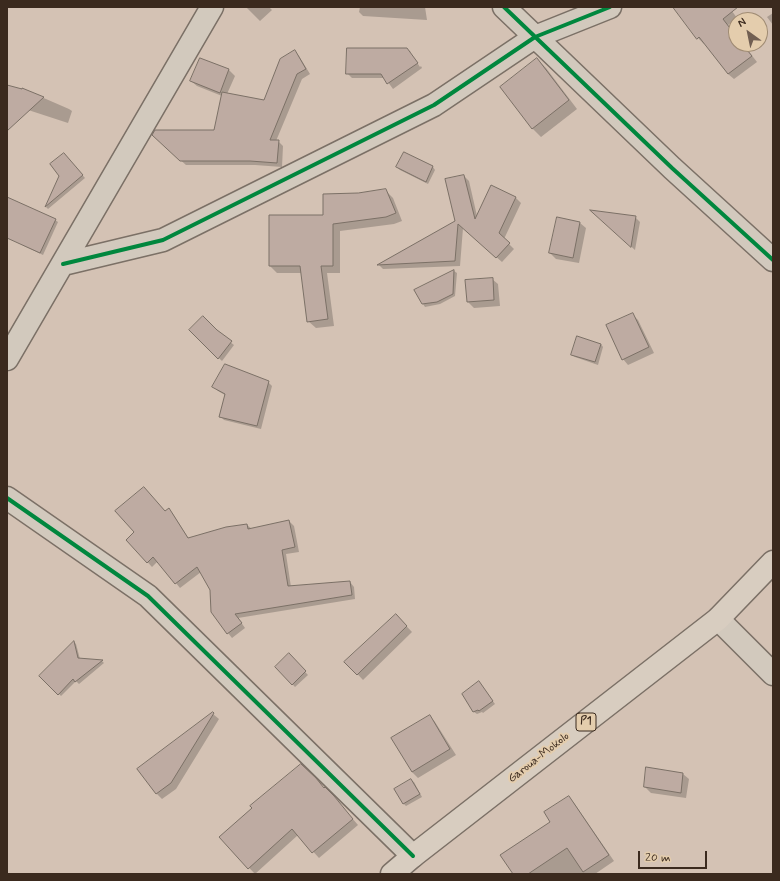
<!DOCTYPE html>
<html>
<head>
<meta charset="utf-8">
<style>
  body { margin:0 }
  #map { position:relative; width:780px; height:881px; overflow:hidden; background:#d4c2b4; font-family:Mynerve,sans-serif }
  canvas { display:block }
  .frame { position:absolute; inset:0; border:8px solid #3b2a1e; pointer-events:none }
  .north { position:absolute; left:728px; top:12px; width:40px; height:40px; box-sizing:border-box; background:#e4cdad; border:1px solid #a08c74; border-radius:50%; rotate:327deg; font-size:11px; font-weight:700; line-height:16px; text-align:center; color:#3b2a1e }
  .north::after { content:''; display:block; margin:auto; width:14px; height:18px; background:#715f52; clip-path:polygon(50% 0,100% 100%,50% 72%,0 100%) }
  .scale { position:absolute; left:638px; top:851px; width:69px; height:18px; box-sizing:border-box; border:2px solid #3b2a1e; border-top:0; padding-left:5px; font-size:12px; line-height:14px; white-space:nowrap; color:#3b2a1e; -webkit-text-stroke:3px #e4cdad; paint-order:stroke }
</style>
</head>
<body>
<div id="map">
<canvas width="780" height="881"></canvas>
<div class="frame"></div>
<div class="north">N</div>
<div class="scale">20 m</div>
</div>
<script>
const context = document.querySelector('canvas').getContext('2d');
context.lineJoin = 'round';
function fillPath(path, color) {
  context.fillStyle = color;
  context.fill(path, 'evenodd');
}
function stroke(path, color, width, dash) {
  context.strokeStyle = color;
  context.lineWidth = width;
  context.lineCap = dash ? 'butt' : 'round';
  context.setLineDash(dash || []);
  context.stroke(path);
}
function write(font, color, halo, rows, align = 'center') {
  context.font = font + ' Mynerve,sans-serif';
  context.lineWidth = 4;
  context.setLineDash([]);
  context.textBaseline = 'middle';
  context.strokeStyle = halo;
  context.fillStyle = color;
  for (const [text, x, y, turn = 0] of rows) {
    context.save();
    context.translate(x, y);
    context.rotate((+turn || 0) * Math.PI / 180);
    context.textAlign = isNaN(turn) ? turn : align;
    if (halo) context.strokeText(text, 0, 0);
    context.fillText(text, 0, 0);
    context.restore();
  }
}
fillPath(new Path2D(`
  M246 7H269L272 10 260 21Z
  M360 7H425L427 20 363 16 359 12Z
  M681 7H729L737 18 728 25 736 35V44H743L757 62 734 79 728 74 705 43 704 44 698 38Z
  M773 13V25L767 17Z
  M407 49 411 52H410L420 67 421 66 422 68 393 89 385 78H352L347 73Z
  M295 52 299 56 310 74 302 79 276 141H278L283 146 282 167 255 165H186L158 140 215 131 222 96 197 86 191 81 200 59 229 70 235 76 227 94 265 101Z
  M537 59 546 68 577 109 541 137 532 128Z
  M23 89 69 109 72 111 68 123 19 107Z
  M404 153 433 167 435 170 428 184 400 170 397 167Z
  M66 157 85 178 48 209 46 207 61 175Z
  M464 176 469 181 477 216 491 187 516 198 521 203 504 239 514 249 502 262 463 228 460 266 383 269 379 265 457 221Z
  M385 190 393 198 402 221 394 224 340 231V273H327L334 326 316 328 308 321 302 273H277L270 266 358 194Z
  M7 198 55 220 58 222 43 255 24 246 21 243 7 217Z
  M596 215 635 217 640 222 635 250Z
  M580 223 586 228 579 263 556 259 550 253Z
  M454 271 457 273 455 296 440 304 425 307 423 304 416 291Z
  M492 279 498 284 500 306 474 308 468 302Z
  M632 314 638 320 654 353 628 365 623 359Z
  M190 330 217 332 234 345 222 361Z
  M601 344 603 347 598 365 575 357 572 355Z
  M268 382 272 386 261 429 224 420 220 416 225 395 218 391 214 387Z
  M169 510 173 514 189 539 247 525 252 529 289 521 294 526 299 552 286 554 291 587 350 582 354 587 355 599 238 618 245 628 232 638 228 633 211 589 201 572 180 588 158 561 152 567 127 540Z
  M396 615 412 632 363 680 346 662Z
  M74 642 76 644 80 659 102 661 104 663 79 684 76 681 61 696 41 676Z
  M289 655 308 675 295 687 276 667Z
  M481 685 495 704 483 713 482 712 477 714 474 712 463 694Z
  M213 714 219 719 176 789 162 799 157 794 138 769Z
  M430 716 435 722 456 755 418 778 412 772Z
  M683 774 689 779 686 798 651 793 645 787Z
  M411 780 414 782 422 797 406 806 403 803Z
  M324 789 339 803 358 825 319 858 298 835 255 874 220 837Z
  M569 797 574 803 614 861 595 874H514Z`), '#0003');
const building = new Path2D(`
  M673 7H738L723 19 736 36V44H742L752 56 728 74 699 37 697 39Z
  M347 48H407L418 63 387 84 381 74H346Z
  M295 50 306 69 297 74 270 140H279L277 163 250 161H180L152 135 155 130H214L222 92 264 100 280 59Z
  M200 58 229 69 220 93 190 81Z
  M537 58 569 100 532 129 500 87Z
  M7 85 22 89V88L44 97 7 131Z
  M404 152 433 166 426 182 396 167Z
  M64 153 83 175 45 207 59 176 50 164Z
  M464 175 475 219 491 185 516 197 499 233 510 243 496 258 458 224 455 261 377 265 455 221 445 179Z
  M386 189 396 213 386 217 333 224V266H321L328 319 307 322 300 266H269V215H323V194L358 193Z
  M7 197 56 219 40 253 7 238Z
  M590 210 636 216 631 247Z
  M557 217 580 222 573 258 549 253Z
  M454 270 453 294 437 302 422 304 414 290Z
  M493 278 494 300 467 302 465 280Z
  M633 313 649 347 622 360 606 325Z
  M203 316 217 330 232 341 218 359 189 330Z
  M577 336 601 344 595 362 571 355Z
  M225 364 269 381 257 426 219 417 225 394 212 387Z
  M144 487 165 511 169 508 188 538 226 527 247 524 248 529 289 520 295 547 282 550 288 586 350 581 352 595 235 614 242 623 227 634 211 612 210 590 197 567 175 584 153 557 147 563 126 540 134 532 115 511Z
  M396 614 407 626 357 675 344 662Z
  M74 641 78 658 103 660 75 682 73 679 58 695 39 676Z
  M289 653 306 671 292 685 275 667Z
  M479 681 493 701 479 711 478 710 473 712 462 694Z
  M213 712 214 713 171 783 156 794 137 769Z
  M430 715 450 749 412 772 391 738Z
  M301 764 316 778 324 788 325 787 334 796 353 819 312 853 292 829 248 869 219 837 252 808 250 806Z
  M646 767 683 773 681 793 644 787Z
  M411 779 420 794 403 804 394 789Z
  M569 796 609 855 583 872 567 848 528 874H513L500 855 550 822 544 812Z`);
fillPath(building, '#beaba2');
stroke(building, '#7b7066', 1);
const street = new Path2D(`
  M504 7 672 168 773 260
  M63 264 163 240 434 105 535 37 610 7
  M7 359 212 7
  M7 498 148 596 413 856
  M718 619 773 674`);
const primary = new Path2D(`
  M392 874 413 856 718 619 773 562`);
stroke(street, '#7b7066', 25);
stroke(primary, '#7b7066', 25);
stroke(street, '#d2c9bd', 22);
stroke(primary, '#d8cdc0', 22);
stroke(new Path2D(`
  M504 7 672 168 773 260
  M63 264 163 240 434 105 535 37 610 7
  M7 498 148 596 413 856`), '#00873e', 4);
for (const [x, y, w] of [
  [586,722,20]
]) {
  const box = new Path2D();
  box.roundRect(x - w / 2, y - 9, w, 18, 3);
  context.fillStyle = '#e4cdad';
  context.fill(box);
  stroke(box, '#3b2a1e', 1);
}
write('bold 11px', '#3b2a1e', null, [
  ["P1",586,722]
]);
write('12px', '#3b2a1e', '#e4cdad', [
  ["Garoua-Mokolo",539,758,-38]
]);
</script>
</body>
</html>
